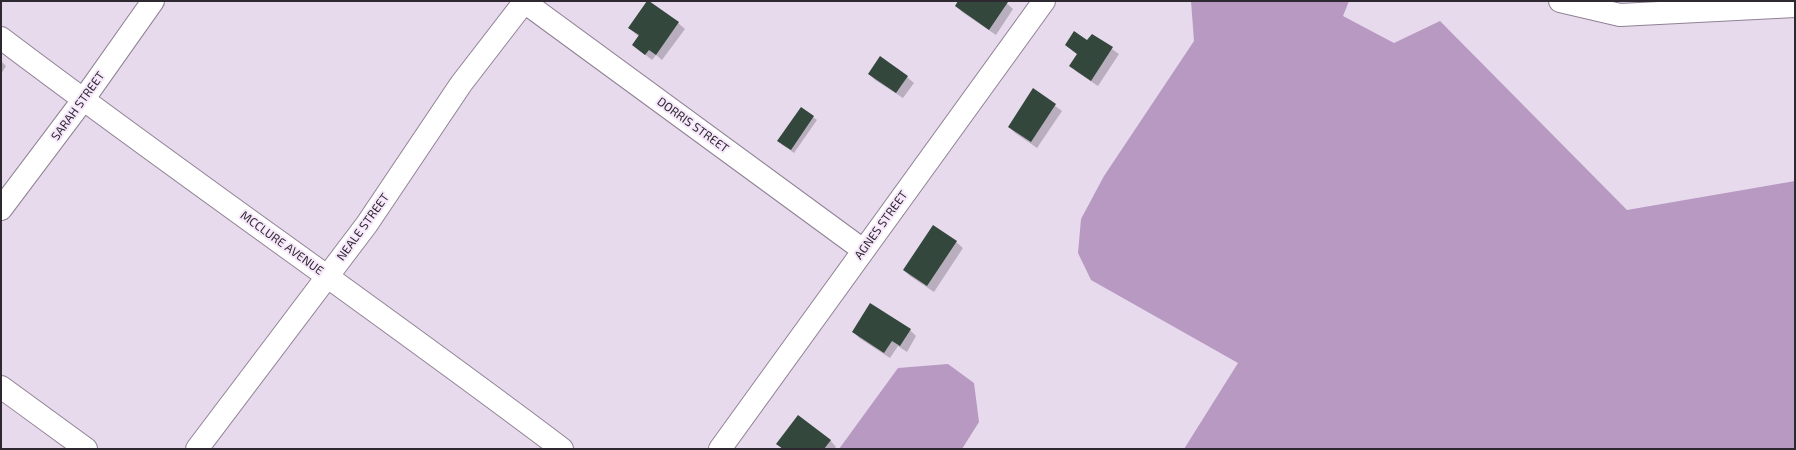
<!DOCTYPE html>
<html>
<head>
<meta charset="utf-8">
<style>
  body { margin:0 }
  #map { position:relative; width:1796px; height:450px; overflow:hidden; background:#e8daed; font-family:"Exo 2",sans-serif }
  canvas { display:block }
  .frame { position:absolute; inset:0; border:2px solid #2e2930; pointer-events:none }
</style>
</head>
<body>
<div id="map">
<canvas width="1796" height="450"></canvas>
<div class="frame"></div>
</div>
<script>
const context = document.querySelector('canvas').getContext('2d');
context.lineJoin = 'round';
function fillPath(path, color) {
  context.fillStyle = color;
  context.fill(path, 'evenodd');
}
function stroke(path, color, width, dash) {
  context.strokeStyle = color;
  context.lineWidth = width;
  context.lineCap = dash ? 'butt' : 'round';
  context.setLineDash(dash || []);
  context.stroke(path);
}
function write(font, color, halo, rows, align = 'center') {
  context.font = font + ' "Exo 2",sans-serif';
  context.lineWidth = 4;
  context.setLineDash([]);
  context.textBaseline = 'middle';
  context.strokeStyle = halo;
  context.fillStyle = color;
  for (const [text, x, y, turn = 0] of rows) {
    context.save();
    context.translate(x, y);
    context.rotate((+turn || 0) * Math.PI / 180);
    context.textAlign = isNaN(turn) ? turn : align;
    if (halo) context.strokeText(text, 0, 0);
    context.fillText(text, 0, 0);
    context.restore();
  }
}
fillPath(new Path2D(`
  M1191 1H1349L1343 16 1394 43 1440 21 1627 210 1795 181V449H1184L1238 363 1091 280 1078 253 1081 219 1104 176 1194 41Z
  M948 364 974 383 979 422 962 449H839L898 368Z`), '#b799c2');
fillPath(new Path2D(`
  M959 1H1004L1013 9 996 35 962 12 956 6Z
  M678 23 685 29 662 60 656 55 652 60 633 45 639 37 629 28Z
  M1092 35 1119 54 1098 86 1077 72 1071 66 1078 55 1066 45 1088 41Z
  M1 61 6 66 1 74Z
  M869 74 907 77 914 83 903 98 875 80Z
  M1034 90 1062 111 1037 148 1015 133 1009 127Z
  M801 108 817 120 794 153 781 144Z
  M933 227 956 242 963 248 934 292 910 276 904 270Z
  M870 304 910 330 916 336 907 352 898 346 890 358 859 338 853 331Z
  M830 440 836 447 834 449H783L778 444Z`), '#0003');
fillPath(new Path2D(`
  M647 1H649L679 22 656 55 649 50 645 55 632 45 639 35 628 28Z
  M958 1H1006L1008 2 989 30 955 6Z
  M1074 31 1087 40 1092 34 1113 47 1091 81 1069 66 1077 54 1065 45Z
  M880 56 908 76 896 93 868 74Z
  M1033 88 1056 104 1031 142 1008 127Z
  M801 107 814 116 791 150 777 141Z
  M933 225 957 241 927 286 903 270Z
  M870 303 911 329 900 346 892 341 884 353 852 332Z
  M798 415 831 440 824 449H783L776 444Z`), '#34473c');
const street = new Path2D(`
  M523 1 863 250
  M1560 1 1620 15 1795 6
  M1 38C186 178 377 309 562 449
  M1 209 83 100 153 1
  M1 387 86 449
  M197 449 367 224 461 84 525 1
  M720 449 1044 1`);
stroke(street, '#908294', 24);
stroke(street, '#fff', 22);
write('12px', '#2e2930', '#f6e7fb', [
  ["SARAH STREET",78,106,-54],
  ["DORRIS STREET",693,125,36],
  ["AGNES STREET",881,225,-54],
  ["NEALE STREET",363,227,-54],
  ["MCCLURE AVENUE",282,243,36]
]);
</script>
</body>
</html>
